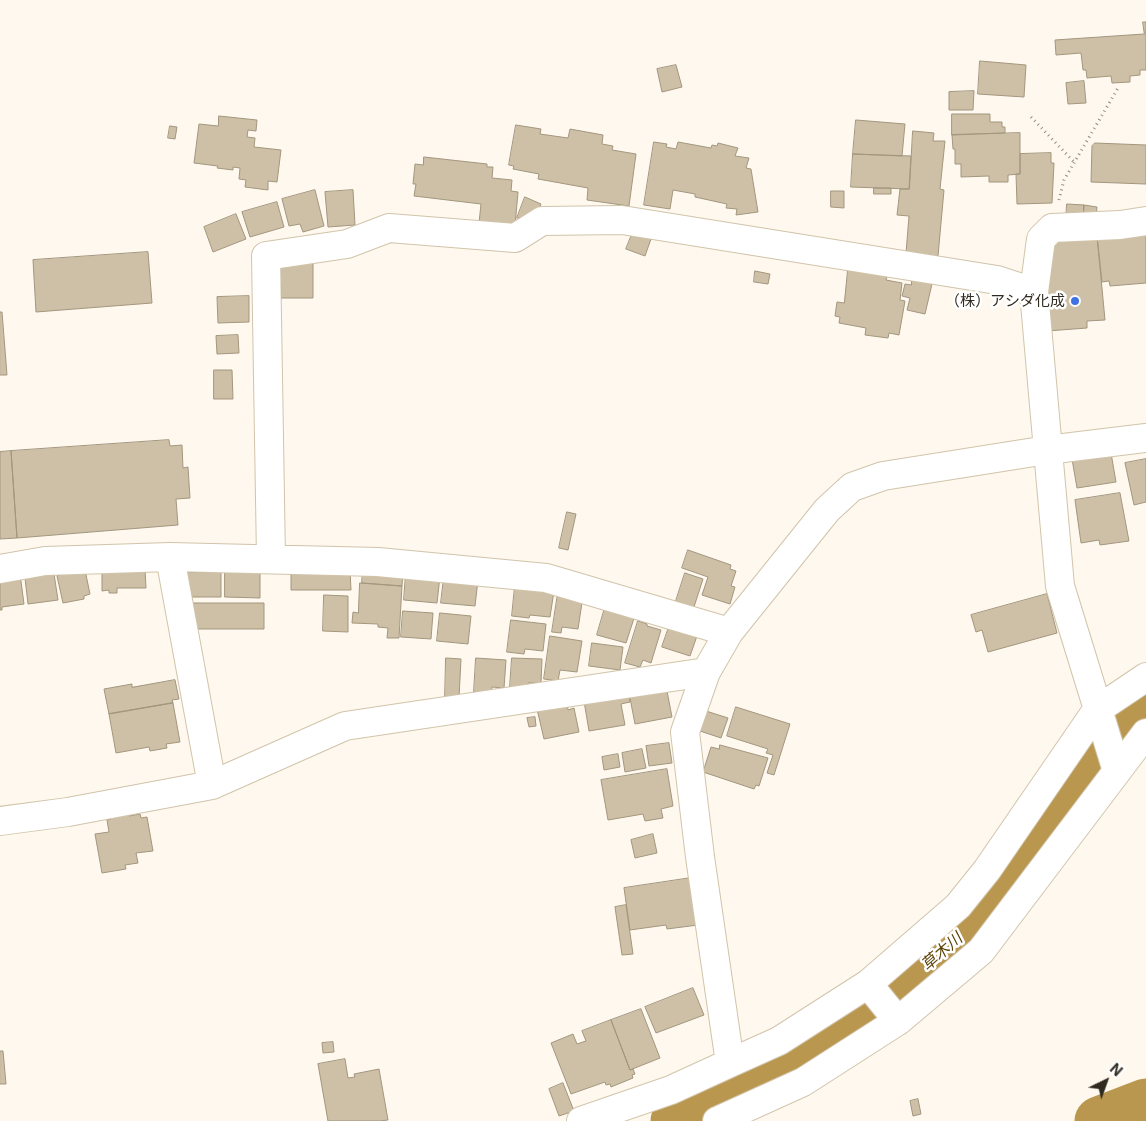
<!DOCTYPE html>
<html>
<head>
<meta charset="utf-8">
<style>
  body { margin:0 }
  #map { position:relative; width:1146px; height:1121px; overflow:hidden; background:#fef8ee; font-family:Inter,sans-serif }
  canvas { display:block }
  .north { position:absolute; left:1081px; top:1056px; width:50px; height:50px; -webkit-text-stroke:4px #fff; paint-order:stroke; rotate:42deg; font-size:14px; font-weight:700; line-height:20px; text-align:center; color:#302b21 }
  .north::after { content:''; display:block; margin:auto; width:18px; height:22px; background:#302b21; clip-path:polygon(50% 0,100% 100%,50% 72%,0 100%) }
</style>
</head>
<body>
<div id="map">
<canvas width="1146" height="1121"></canvas>
<div class="north">N</div>
</div>
<script>
const context = document.querySelector('canvas').getContext('2d');
context.lineJoin = 'round';
function stroke(path, color, width, dash) {
  context.strokeStyle = color;
  context.lineWidth = width;
  context.lineCap = dash ? 'butt' : 'round';
  context.setLineDash(dash || []);
  context.stroke(path);
}
function fillPath(path, color) {
  context.fillStyle = color;
  context.fill(path, 'evenodd');
}
function write(font, color, halo, rows, align = 'center') {
  context.font = font + ' Inter,"Noto Sans JP",sans-serif';
  context.lineWidth = 5;
  context.setLineDash([]);
  context.textBaseline = 'middle';
  context.strokeStyle = halo;
  context.fillStyle = color;
  for (const [text, x, y, turn = 0] of rows) {
    context.save();
    context.translate(x, y);
    context.rotate((+turn || 0) * Math.PI / 180);
    context.textAlign = isNaN(turn) ? turn : align;
    if (halo) context.strokeText(text, 0, 0);
    context.fillText(text, 0, 0);
    context.restore();
  }
}
stroke(new Path2D(`
  M675 1121 833 1039 901 987 972 926 1128 722 1146 711
  M1099 1121 1146 1103`), '#ba974f', 49);
const building = new Path2D(`
  M1143 22H1146V70H1140V75L1130 76V82L1112 83 1111 76 1087 78 1086 70H1083L1081 53 1056 55 1055 40 1144 34Z
  M980 61 1026 65 1024 97 978 94Z
  M676 65 682 87 662 92 657 69Z
  M1084 81 1086 103 1068 104 1066 83Z
  M974 91 973 110H949V92Z
  M952 114H990V122H1002V127H1005V133L952 135Z
  M219 116 257 120 256 131 248 130 247 137 255 138 254 147 281 150 277 182 268 181V190L245 187 246 180 239 179 240 168 233 167V170L217 168 218 166 194 163 199 124 218 126Z
  M856 120 905 124 902 156 853 154Z
  M516 125 541 129 540 134 568 138 570 129 603 135 602 144 613 146 612 150 636 154 629 206 587 200 588 188 538 179 539 174 513 169 514 166 509 165Z
  M170 126 177 127 175 139 168 138Z
  M913 131 934 133 933 141H945L940 189 944 190 938 256 906 253 909 216 897 215 900 189H909Z
  M1020 133V174L1008 175V182H989V176L961 177V164H955V149H953L952 135Z
  M654 142 667 144 666 147 676 149 678 142 711 148 712 145 717 146 718 143 738 148 735 156 749 158 746 168 751 169 758 212 736 215 737 209 726 208 727 204 695 197V194L673 190 670 209 644 205Z
  M1095 143 1146 145V184L1091 182 1092 146Z
  M1051 153V163H1054L1052 203 1017 204 1016 174H1020V154Z
  M853 154 911 156 909 189 851 187Z
  M424 157 487 164V167H493L492 178 512 180 511 191 518 192 515 226 479 223 481 204 414 196 416 184H413L415 164 423 165Z
  M874 188H891V194H874Z
  M315 190 324 226 303 232 300 224 289 226 282 199Z
  M353 190 355 225 328 227 325 192Z
  M831 191H844V208L831 207Z
  M525 197 541 204 534 222 519 221 520 218H517Z
  M277 202 284 227 250 237 242 212Z
  M1067 204 1084 205 1083 220 1066 219Z
  M1084 205 1097 207 1096 218 1084 217Z
  M236 214 246 239 213 252 204 227Z
  M633 232 651 239 645 256 626 249Z
  M1146 232V283L1110 286 1109 281 1102 282 1097 236Z
  M1097 236 1105 320 1087 321V328L1047 331 1048 252 1053 243Z
  M148 252 152 303 36 312 33 260Z
  M313 263V298H281L280 264Z
  M848 270 887 276 886 280 902 283 900 300 905 301 899 335 889 333 888 338 865 335 866 328 839 323 840 317 835 316 837 302 844 303Z
  M755 271 770 274 768 284 754 282Z
  M912 280 932 284 925 314 907 310 910 298 902 296 905 284 911 285Z
  M249 296V322L218 323 217 297Z
  M0 312H2L7 375H0Z
  M238 335 239 353 217 354 216 336Z
  M214 370H232L233 399H214Z
  M169 440 170 446 182 445 183 468 188 467 190 498 176 499 178 525 17 538 11 451Z
  M11 451 17 538 0 539V452Z
  M1111 453 1116 482 1077 488 1072 459Z
  M1146 459V502L1134 505 1125 463Z
  M1120 493 1129 541 1100 545 1099 540 1081 543 1075 500Z
  M567 512 576 514 568 550 559 548Z
  M688 550 731 565 730 569 736 571 731 586 735 587 730 604 702 595 708 577 682 568Z
  M145 569 146 588H117V593H109V590L102 591V570Z
  M363 569 403 572 402 586 362 583Z
  M85 570 90 594 84 596V599L63 603 57 576Z
  M225 571 260 572V598L225 597Z
  M350 571 351 590H291V572Z
  M187 572H221V597H187Z
  M406 573 440 576 437 603 404 600Z
  M685 573 703 579 693 610 675 604Z
  M20 574 24 604 2 607V610H0V577Z
  M54 574 58 600 28 604 25 578Z
  M444 577 478 580 475 606 441 603Z
  M360 583 402 586 399 638H387L388 628 378 627V624L352 623 353 612 358 613Z
  M515 586 554 591 550 617 530 615 529 618 512 616Z
  M558 593 583 596 578 629 562 627 561 633 552 632Z
  M1047 594 1057 633 988 652 982 630 976 632 971 615Z
  M324 595 348 596V632L323 631Z
  M193 603H264V629H193Z
  M606 604 636 612 626 643 597 635Z
  M403 611 433 613 431 639 401 637Z
  M440 613 471 616 468 644 437 641Z
  M511 620 546 624 543 651 525 649 524 654 507 652Z
  M638 621 647 624V626L661 630 651 663 643 660 640 667 625 663Z
  M670 624 698 633 690 656 662 647Z
  M550 636 582 641 577 672 560 670 558 681 544 679Z
  M592 643 623 647 620 670 589 666Z
  M446 658 461 659 459 698H445Z
  M476 658 506 660 504 688 492 687 491 693 474 692Z
  M512 658 542 659 541 683H528L527 688 510 687Z
  M175 680 179 699 172 700 173 703 109 714 104 689 132 684V687Z
  M627 686 630 702 621 704 625 725 589 731 584 701Z
  M667 691 672 717 635 724 629 693Z
  M173 703 180 742 166 744 167 748 150 751 149 747 116 753 109 714Z
  M567 703 568 710 574 708 579 732 544 739 537 709Z
  M736 707 790 724 774 775 767 773 773 755 766 753 768 749 727 736Z
  M706 711 728 718 721 738 700 731Z
  M535 717 536 726 529 727 527 718Z
  M669 743 672 763 649 766 646 746Z
  M720 745 768 758 759 786 756 785 754 789 703 772 711 747 719 749Z
  M642 749 646 768 625 772 622 753Z
  M618 754 620 767 604 770 602 757Z
  M667 769 673 806 661 809 663 818 645 821 643 814 608 820 601 780Z
  M128 812 129 816 140 814 141 818 147 817 153 851 136 853 138 863 125 865 126 869 102 873 95 834 109 832 107 820 111 819 110 816Z
  M653 834 657 853 635 858 631 840Z
  M691 878 698 925 667 929 666 925 630 930 624 888Z
  M626 905 633 954 622 955 615 907Z
  M693 988 704 1015 656 1033 645 1007Z
  M641 1009 660 1058 630 1070 611 1020Z
  M611 1020 630 1070 633 1069 635 1074 632 1075 633 1078 611 1087 610 1084 606 1085 605 1082 571 1094 551 1043 573 1034 577 1044 586 1041 582 1031Z
  M333 1042 334 1052 323 1053 322 1043Z
  M0 1051H3L6 1084H0Z
  M345 1059 348 1078 355 1077 354 1074 379 1069 388 1120 380 1121H328L318 1064Z
  M563 1083 574 1111 559 1116 549 1089Z
  M918 1099 921 1114 913 1116 910 1101Z`);
fillPath(building, '#cdc0a6');
stroke(building, '#a3967e', 1);
const minor = new Path2D(`
  M271 559 266 256 347 244 389 228 515 238 542 221 622 220 997 280 1034 292
  M0 569 45 561 170 557 378 562 546 578 729 632
  M1117 771 1060 586 1034 292 1041 239 1052 228 1120 225 1146 221
  M212 785 345 726 706 672
  M0 821 68 812 212 785 170 557
  M868 984 898 1021
  M730 1063 779 1041 868 984 958 906 987 870 1097 710 1146 677
  M581 1121 671 1090 730 1063 700 857 685 732 706 672 729 632 827 510 852 487 883 476 1047 450 1146 438
  M717 1121 803 1082 898 1021 981 951 1146 733`);
stroke(minor, '#d1c4aa', 30);
stroke(new Path2D(`
  M1031 117 1074 162
  M1059 200 1064 180 1118 88`), '#938e84', 3, [1, 4]);
stroke(minor, '#fff', 28);
for (const [x, y, r, color] of [
  [1075,301,5,"#4072e3"]
]) {
  const dot = new Path2D();
  dot.arc(x, y, r, 0, 2 * Math.PI);
  context.fillStyle = color;
  context.fill(dot);
  stroke(dot, '#fff', 2);
}
write('15px', '#302b21', '#fff', [
  ["（株）アシダ化成",1065,301]
], 'right');
write('italic 16px', '#5a4205', '#fff', [
  ["草木川",942,952,-41]
]);
</script>
</body>
</html>
